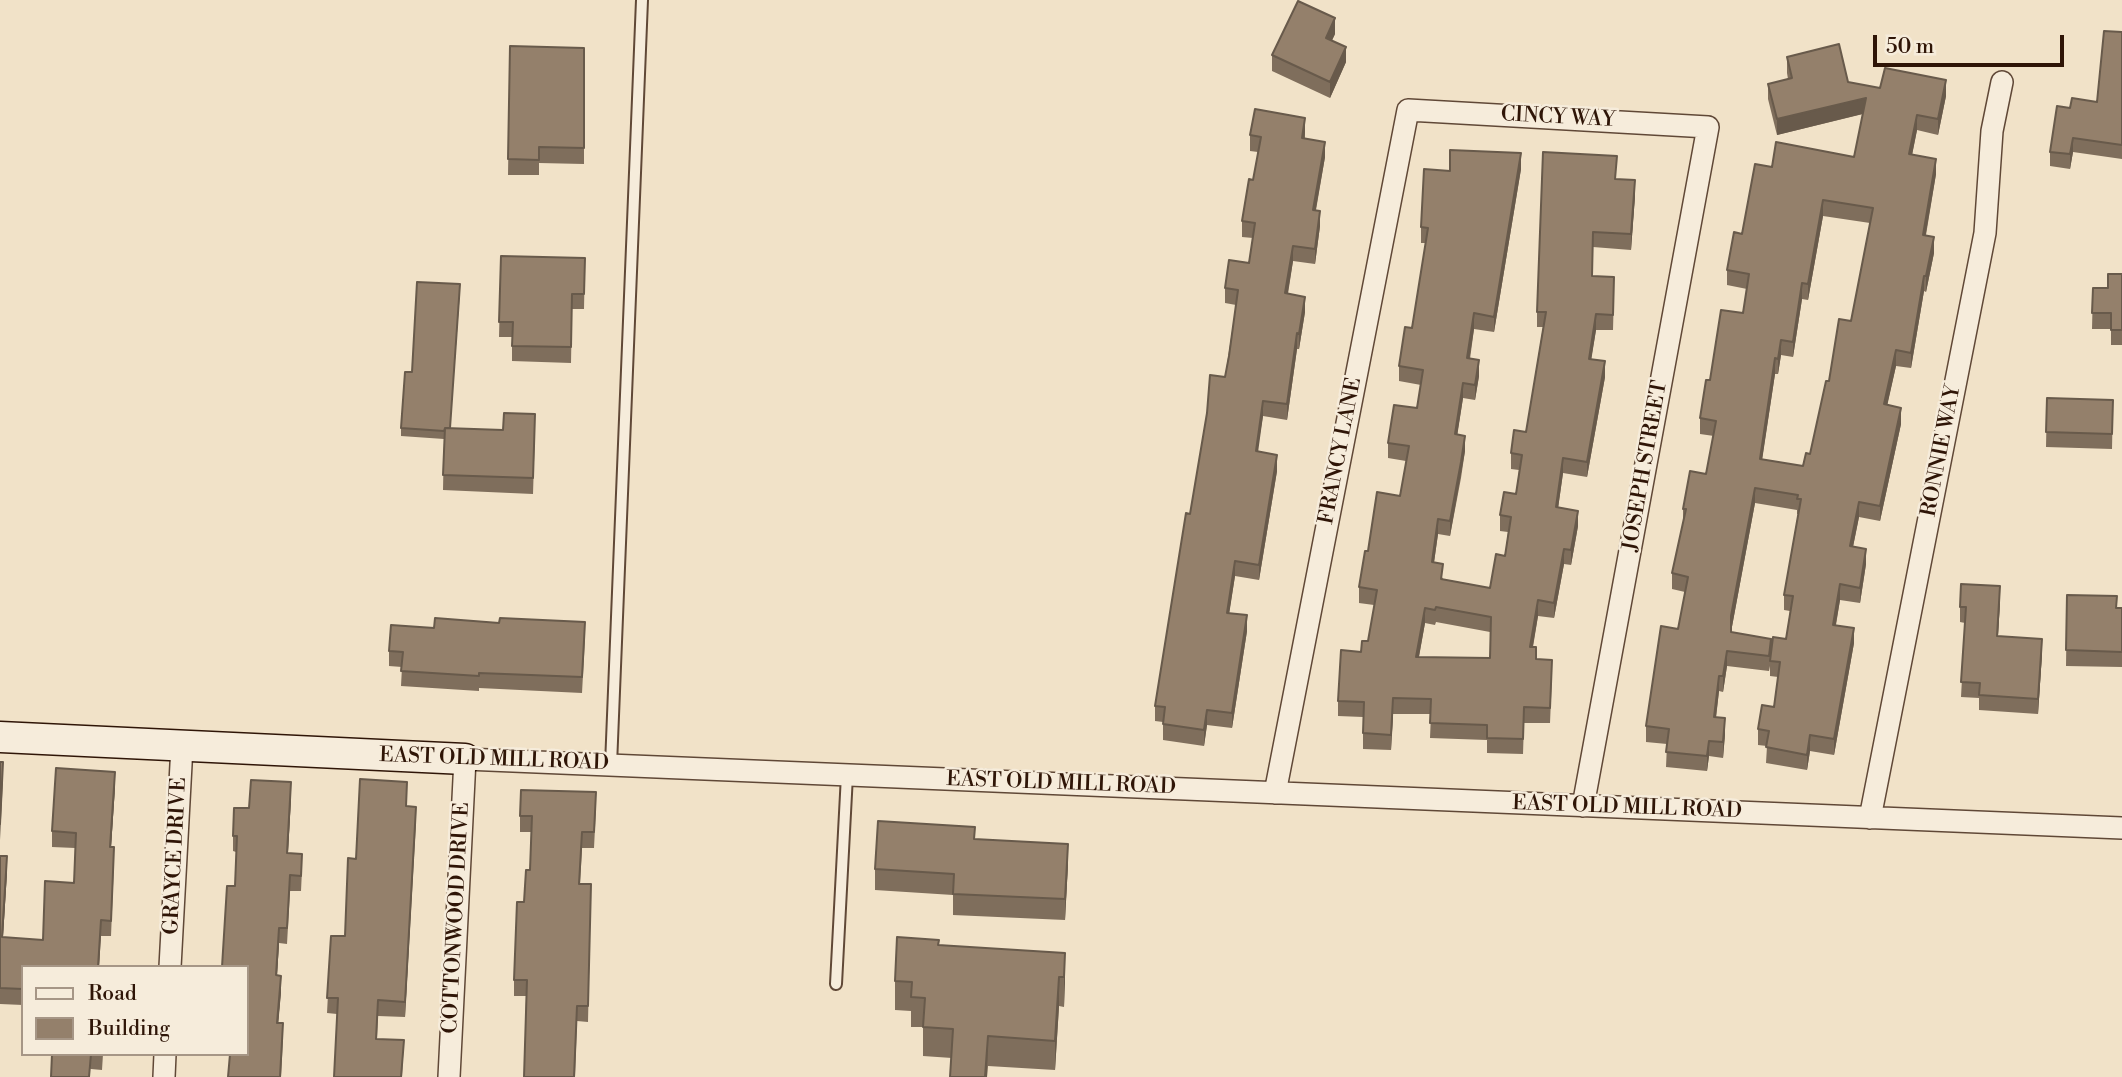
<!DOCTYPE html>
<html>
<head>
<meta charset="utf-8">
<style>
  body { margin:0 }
  #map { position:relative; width:2122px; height:1077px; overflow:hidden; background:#f1e2c8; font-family:"Libre Bodoni",serif }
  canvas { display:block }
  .legend { position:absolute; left:21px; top:965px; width:228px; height:91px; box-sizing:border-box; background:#f6ecdb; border:2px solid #a69686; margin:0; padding:9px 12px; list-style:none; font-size:21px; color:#2f1507 }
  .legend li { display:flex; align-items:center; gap:14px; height:35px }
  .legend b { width:35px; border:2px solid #a69686 }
  .scale { position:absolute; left:1873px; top:35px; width:191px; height:32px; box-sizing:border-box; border:4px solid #2f1507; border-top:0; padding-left:9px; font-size:21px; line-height:24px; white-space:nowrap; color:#2f1507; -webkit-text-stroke:5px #f6ecdb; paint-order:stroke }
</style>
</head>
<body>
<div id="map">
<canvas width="2122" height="1077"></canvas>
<ul class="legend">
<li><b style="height:9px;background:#f6ecdb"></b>Road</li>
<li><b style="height:19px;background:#94806b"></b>Building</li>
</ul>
<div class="scale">50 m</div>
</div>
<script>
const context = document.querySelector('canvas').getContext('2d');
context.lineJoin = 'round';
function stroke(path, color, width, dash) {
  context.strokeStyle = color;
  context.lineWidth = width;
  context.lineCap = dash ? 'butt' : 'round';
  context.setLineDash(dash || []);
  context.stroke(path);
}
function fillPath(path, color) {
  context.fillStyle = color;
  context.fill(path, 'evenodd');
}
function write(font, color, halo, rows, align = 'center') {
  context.font = font + ' "Libre Bodoni",serif';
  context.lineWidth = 5;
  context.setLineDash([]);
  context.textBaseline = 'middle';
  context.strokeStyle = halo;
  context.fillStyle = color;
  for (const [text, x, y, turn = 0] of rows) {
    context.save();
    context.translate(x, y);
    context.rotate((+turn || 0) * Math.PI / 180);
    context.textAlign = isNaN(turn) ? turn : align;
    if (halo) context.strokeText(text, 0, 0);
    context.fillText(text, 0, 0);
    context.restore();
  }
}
const lane = new Path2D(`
  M611 765 642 0
  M836 984 847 775`);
const street = new Path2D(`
  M1275 793 1408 110 1708 127 1583 806
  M1870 818 1985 233 1992 131 2002 82
  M170 967 182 746
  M164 1077 165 1054
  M449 1077 465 759 2122 828`);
const secondary = new Path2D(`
  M0 737 465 759`);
stroke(lane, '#604837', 14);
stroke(street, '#604837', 24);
stroke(secondary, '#2f1507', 33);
stroke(lane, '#f6ecdb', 10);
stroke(street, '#f6ecdb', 21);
stroke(secondary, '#f6ecdb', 30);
fillPath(new Path2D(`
  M2122 32V159L2073 152 2070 169 2050 166V152L2070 108 2097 102Z
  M1335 34 1332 40 1346 62 1330 98 1272 71V55Z
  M510 46 584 48V164L539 163V175H508Z
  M1787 57 1848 82 1880 88 1946 96 1938 135 1917 130 1912 155 1936 174 1926 235 1934 253 1926 292 1924 291 1911 368 1896 366 1887 405 1901 424 1880 521 1859 517 1853 547 1866 564 1860 603 1840 600 1836 625 1854 643 1834 755 1810 751 1807 770 1766 763 1767 746 1758 745V729L1774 707 1778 677 1770 676V666L1769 671 1727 666 1723 692 1719 691 1716 718 1725 734 1723 758 1709 756 1707 771 1666 767 1667 744 1646 742V726L1678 629 1685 592 1672 589V573L1683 522V509L1706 474 1714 436 1700 434V418L1710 380 1743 313 1747 289 1727 285V270L1772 167 1854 157 1863 114 1777 135 1768 99V84L1788 79 1787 73ZM1823 216 1870 223 1851 321 1810 454 1803 466 1762 459 1775 374H1778L1781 355 1793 357 1802 299 1808 300ZM1755 503 1797 510V514H1798L1784 595V610L1790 611 1786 639 1771 649 1731 632Z
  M1305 133V138L1325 157 1316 210 1320 226 1315 264 1293 261 1288 294 1305 312 1299 349H1297L1287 420 1263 416 1257 452 1277 471 1259 580 1235 576 1229 613 1247 631 1232 728 1207 725 1204 746 1163 740V722L1155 721V706L1190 514 1225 377 1236 305 1225 303V288L1249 263 1253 238 1242 237V221L1253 180 1258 152 1250 151V135Z
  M1521 169 1494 332 1474 329 1470 359 1479 376 1475 400 1463 398 1457 435 1465 451 1461 478 1450 536 1438 534 1434 562 1443 579 1490 588 1505 556 1508 532 1500 531V515L1516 494 1519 470 1511 469V453L1526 432 1543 327H1537V312L1616 179 1635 196 1631 250 1593 247 1592 276 1614 292 1613 330H1596L1591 359 1605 377 1587 477 1563 473 1558 508 1578 526 1571 565 1564 564 1554 618 1538 616 1533 647 1536 659 1552 675 1550 723H1524L1523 754 1487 753V740L1430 738 1431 714H1393L1391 750 1363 749V717L1338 716V701L1361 652 1368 641 1374 605 1359 603V587L1368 551 1400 496 1406 461 1388 458V443L1417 408 1421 385 1399 381V366L1412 328 1426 243H1421V227L1450 171ZM1436 622 1490 632V658L1419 657 1425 623 1435 625Z
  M501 256 585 258 584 309H572L571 363 512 361V337H499Z
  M2122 274V345H2111V329H2092L2093 288H2108Z
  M460 292 450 428 503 430H535L533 494 443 490 444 439 401 436V428L412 372Z
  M2047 398 2113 400 2112 449 2046 447Z
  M2067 595 2117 608H2122V667L2066 666Z
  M2000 602 1998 636 2042 654 2038 714 1979 710V698L1961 697 1965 623 1960 622V607Z
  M585 638 582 693 479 688V691L401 686 402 667 389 666V651Z
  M360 779 407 782V806L416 807 405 1017 378 1016 377 1039 404 1040 402 1077H334L337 1014 327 1013 331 936H345L348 858 356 859Z
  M115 787 111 847 114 863 111 936H101L99 967H23V1005L0 1004V856L7 872 3 937 43 940 74 883 75 848 52 847V831Z
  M291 798 288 853 302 870 301 891H290L287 944 279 943 277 976 281 992 278 1023 283 1038 281 1077H228L247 1054 235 886 236 852 233 851V836L249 808Z
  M596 808 594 848H582L580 884H591L588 1022 577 1021 575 1077H524L526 996H514V980L530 870 531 832H520V816Z
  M975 839 1068 864 1065 920 953 915V895L875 890V869Z
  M939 945 1065 953 1064 1007 1059 1006 1055 1070 988 1066 987 1077H950L952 1058 923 1056V1027H911V1011L895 1010V981Z
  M52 1054H103L102 1070 91 1069Z`), '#7f6e5c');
fillPath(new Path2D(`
  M1335 18V34L1326 53V38Z
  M1346 47V62L1330 98V82Z
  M1946 80V96L1938 135V119Z
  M1866 98V113L1777 135V119Z
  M1917 115V130L1909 170V154Z
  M1305 118V133L1302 153V138Z
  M2073 138V152L2070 169V154Z
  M1325 142V157L1313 225V210Z
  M1521 153V169L1494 332V317Z
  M1936 159V174L1923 250V235Z
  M1635 180V196L1631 250V234Z
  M1823 200V216L1808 300V284Z
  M1320 211V226L1315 264V249Z
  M1934 237V253L1926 292V276Z
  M1293 246V261L1285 309V293Z
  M1924 276V291L1911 368V353Z
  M1802 283V299L1793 357V342Z
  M1305 297V312L1299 349V334Z
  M1474 313V329L1467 374V358Z
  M1596 314V330L1589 374V359Z
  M1297 333V349L1287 420V404Z
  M1781 340V355L1778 374V359Z
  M1896 350V366L1884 420V404Z
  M1775 358V374L1760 474V459Z
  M1479 360V376L1475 400V385Z
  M1605 361V377L1587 477V462Z
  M1463 383V398L1455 450V434Z
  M1263 401V416L1256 467V451Z
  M1901 408V424L1880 521V506Z
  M1465 436V451L1450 536V521Z
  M1277 455V471L1259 580V565Z
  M1563 458V473L1556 523V507Z
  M1755 488V503L1731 632V616Z
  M1859 502V517L1850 561V546Z
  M1578 511V526L1571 565V550Z
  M1438 519V534L1432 577V562Z
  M1564 549V564L1554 618V603Z
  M1866 549V564L1860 603V588Z
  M1235 561V576L1227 628V613Z
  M1840 584V600L1833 640V625Z
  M2000 586V602L1997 651V636Z
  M1538 600V616L1530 662V647Z
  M1425 608V623L1416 672V657Z
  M1247 615V631L1232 728V713Z
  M1854 628V643L1834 755V739Z
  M2042 639V654L2038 714V699Z
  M1727 651V666L1723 692V676Z
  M1719 676V691L1714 733V717Z
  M1393 698V714L1391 750V735Z
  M1207 710V725L1204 746V730Z
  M1725 718V734L1723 758V742Z
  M1810 735V751L1807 770V755Z
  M1709 741V756L1707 771V756Z
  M3 762V778L0 840V824Z
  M115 772V787L110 863V847Z
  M291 782V798L287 869V853Z
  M416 807V822L405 1017V1002Z
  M1068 844V864L1065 920V899Z
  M7 856V872L2 952V937Z
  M101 920 99 967H98Z
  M279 928V943L276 991V975Z
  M1065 953V983L1064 1007V977Z
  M281 976V992L277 1038V1023Z
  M1059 977V1006L1055 1070V1041Z
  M988 1036 987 1077H985Z`), '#685a4b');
const building = new Path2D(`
  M1298 1 1335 18 1326 38 1346 47 1330 82 1272 55Z
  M2104 31 2122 32V145L2073 138 2070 154 2050 152 2057 106 2070 108 2072 98 2097 102Z
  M1839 44 1848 82 1880 88 1885 68 1946 80 1938 119 1917 115 1909 154 1936 159 1923 235 1934 237 1926 276H1924L1911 353 1896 350 1884 404 1901 408 1880 506 1859 502 1850 546 1866 549 1860 588 1840 584 1833 625 1854 628 1834 739 1810 735 1807 755 1766 747 1769 731 1758 729 1762 705 1774 707 1780 662 1770 661 1773 637 1786 639 1793 596 1784 595 1801 499H1797L1798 495 1755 488 1731 616V632L1771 639 1769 656 1727 651 1723 676H1719L1714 717 1725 718 1723 742 1709 741 1707 756 1666 752 1669 729 1646 726 1661 626 1678 629 1688 577 1672 573 1686 509H1683L1690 471 1706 474 1716 421 1700 418 1706 380H1710L1721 310 1743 313 1749 274 1727 270 1734 232 1742 234 1755 164 1772 167 1776 142 1854 157 1866 98 1777 119 1768 84 1792 78 1787 57ZM1823 200 1873 208 1851 321 1839 319 1829 381H1826L1810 454 1806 453 1803 466 1760 459 1775 358 1778 359 1781 340 1793 342 1802 283 1808 284Z
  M510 46 584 48V148L539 147V160L508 159Z
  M1255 109 1305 118 1302 138 1325 142 1313 210 1320 211 1315 249 1293 246 1285 293 1305 297 1299 334 1297 333 1287 404 1263 401 1256 451 1277 455 1259 565 1235 561 1227 613 1247 615 1232 713 1207 710 1204 730 1163 724 1165 707 1155 706 1186 513 1190 514 1207 413 1210 375 1225 377 1229 356 1238 290 1225 288 1229 260 1249 263 1255 223 1242 221 1249 179 1253 180 1261 137 1250 135Z
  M1450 150 1521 153 1494 317 1474 313 1467 358 1479 360 1475 385 1463 383 1455 434 1465 436 1461 462 1450 521 1438 519 1432 562 1443 564 1441 579 1490 588 1496 554 1505 556 1511 517 1500 515 1504 492 1516 494 1522 455 1511 453 1514 430 1526 432 1546 312H1537L1543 152 1617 156 1615 179 1635 180 1631 234 1593 232 1592 276 1614 277 1613 315 1596 314 1589 359 1605 361 1587 462 1563 458 1556 507 1578 511 1571 550 1564 549 1554 603 1538 600 1530 647H1536V659L1552 660 1550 708 1524 707 1523 739 1487 738V725L1430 723 1431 699 1393 698 1391 735 1363 733 1364 702 1338 701 1341 650 1361 652 1362 641H1368L1377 590 1359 587 1365 551H1368L1377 492 1400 496 1409 446 1388 443 1394 405 1417 408 1423 370 1399 366 1405 327 1412 328 1428 228 1421 227 1424 169 1450 171ZM1436 607 1491 617 1490 658 1416 657 1425 608 1435 610Z
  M501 256 585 258 584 294H572L571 347 512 346 513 322H499Z
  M2108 274H2122V330H2111V313H2092L2093 288H2108Z
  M417 282 460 284 450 428H445L444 431 401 428 405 372H412Z
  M2047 398 2113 400 2112 434 2046 432Z
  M504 413 535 414 533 478 443 475 445 428 503 430Z
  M1961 584 2000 586 1997 636 2042 639 2038 699 1979 695 1980 683 1961 682 1966 607H1960Z
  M2067 595 2117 596 2116 608H2122V652L2066 650Z
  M435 618 499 623 500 618 585 622 582 677 479 673V676L401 671 403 652 389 651 391 625 434 628Z
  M0 762H3L0 824Z
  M56 768 115 772 110 847H114L111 921 101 920 98 967H23V989L0 988V856H7L2 937 43 940 45 881 74 883 76 833 52 831Z
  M360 779 407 782 406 806 416 807 405 1002 378 1000 376 1039 404 1040 401 1077H334L338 998H327L331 936H345L348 858 356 859Z
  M251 780 291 782 287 853 302 854 301 876 290 875 287 928H279L276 975 281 976 277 1023H283L280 1077H228L230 1054H247V967H222L227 886H235L237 836H233L234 808H249Z
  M521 790 596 792 594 832H582L579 884H591L588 1006H577L574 1077H524L527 980H514L517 902H524L526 870H530L532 816H520Z
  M878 821 975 827 974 839 1068 844 1065 899 953 894 954 874 875 869Z
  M897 937 939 940 938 945 1065 953 1064 977H1059L1055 1041 988 1036 985 1077H950L953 1029 923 1027 925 998 911 997 912 982 895 981Z
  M52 1054H91L89 1077H51Z`);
fillPath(building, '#94806b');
stroke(building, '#685a4b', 2);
write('21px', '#2f1507', '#f6ecdb', [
  ["CINCY WAY",1558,118,3],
  ["FRANCY LANE",1341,451,-79],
  ["RONNIE WAY",1942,451,-79],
  ["JOSEPH STREET",1646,466,-80],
  ["EAST OLD MILL ROAD",494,760,2],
  ["EAST OLD MILL ROAD",1061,784,2],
  ["EAST OLD MILL ROAD",1627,808,2],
  ["GRAYCE DRIVE",176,856,-87],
  ["COTTONWOOD DRIVE",457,918,-87]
]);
</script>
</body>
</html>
